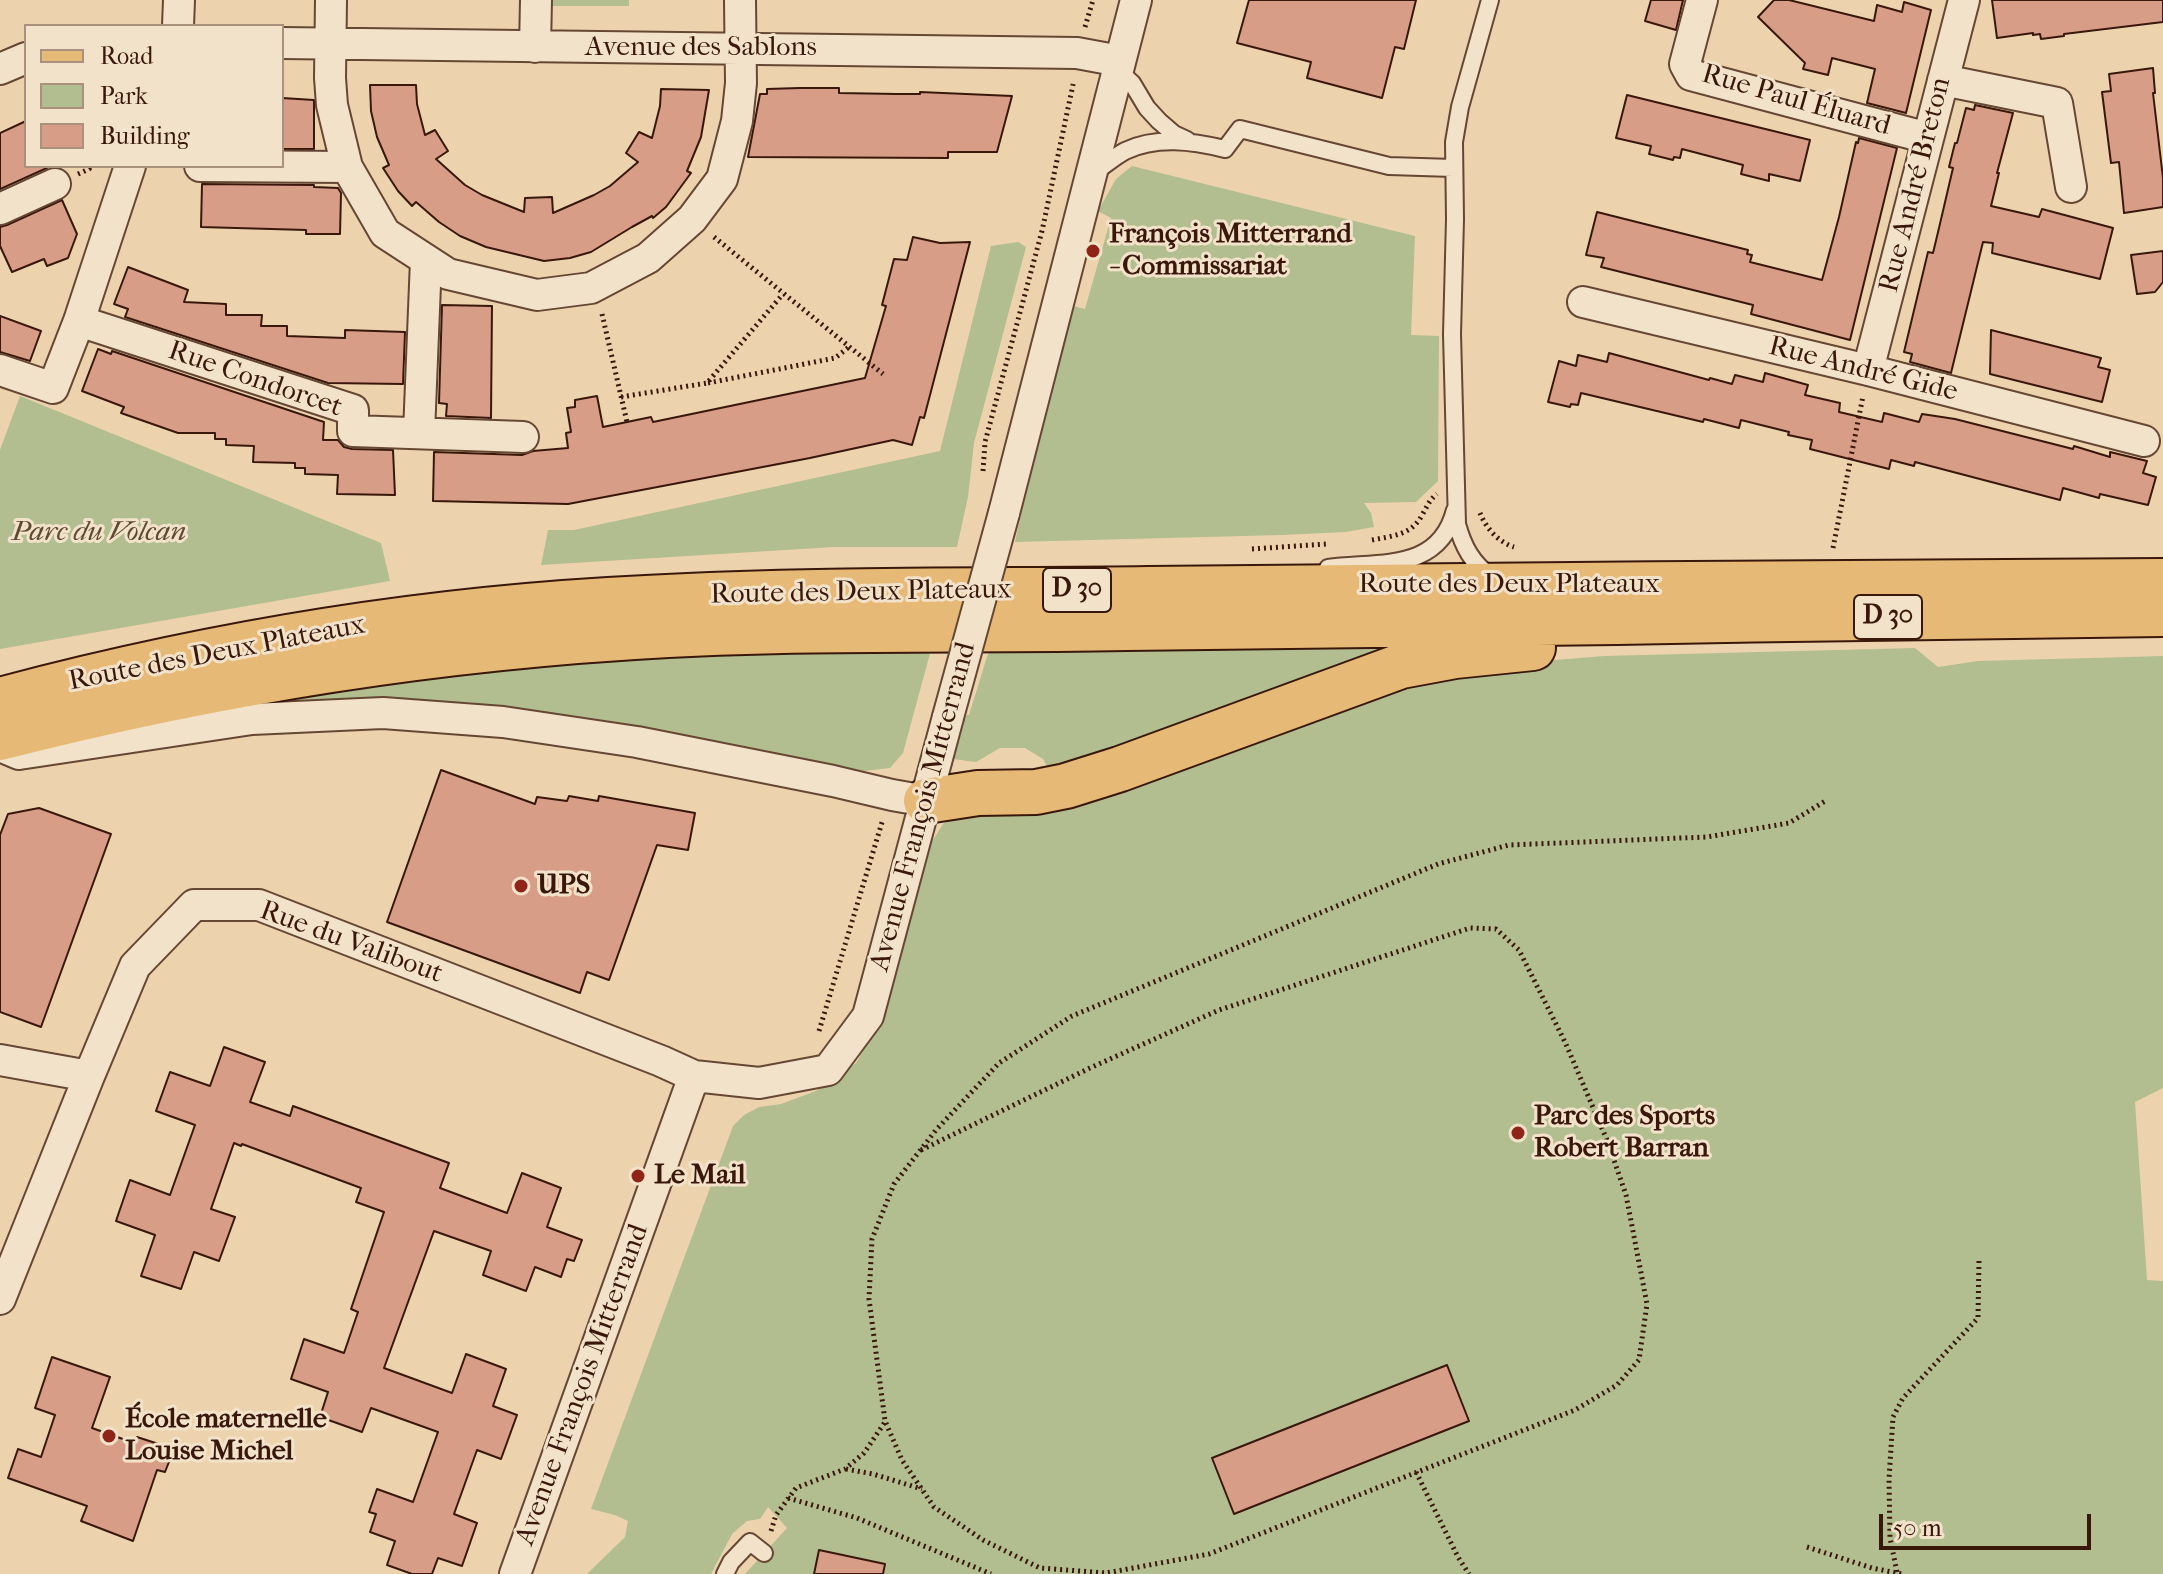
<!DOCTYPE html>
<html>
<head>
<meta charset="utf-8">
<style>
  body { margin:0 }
  #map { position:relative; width:2163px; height:1574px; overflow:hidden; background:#ecd3ad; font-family:"IM FELL French Canon",serif }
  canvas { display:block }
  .legend { position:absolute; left:24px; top:24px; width:260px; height:144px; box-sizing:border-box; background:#f3e2ca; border:2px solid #a9917e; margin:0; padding:10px 14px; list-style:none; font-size:24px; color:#39180b }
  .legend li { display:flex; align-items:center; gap:16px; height:40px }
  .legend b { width:40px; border:2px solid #a9917e }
  .scale { position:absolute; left:1879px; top:1514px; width:212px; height:36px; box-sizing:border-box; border:4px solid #39180b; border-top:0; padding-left:10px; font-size:24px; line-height:28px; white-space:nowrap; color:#39180b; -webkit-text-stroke:6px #f3e2ca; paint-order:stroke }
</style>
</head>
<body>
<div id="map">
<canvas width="2163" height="1574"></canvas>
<ul class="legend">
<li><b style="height:10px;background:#e6ba76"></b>Road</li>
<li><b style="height:22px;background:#b2be8f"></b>Park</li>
<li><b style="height:22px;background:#d79d86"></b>Building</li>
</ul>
<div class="scale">50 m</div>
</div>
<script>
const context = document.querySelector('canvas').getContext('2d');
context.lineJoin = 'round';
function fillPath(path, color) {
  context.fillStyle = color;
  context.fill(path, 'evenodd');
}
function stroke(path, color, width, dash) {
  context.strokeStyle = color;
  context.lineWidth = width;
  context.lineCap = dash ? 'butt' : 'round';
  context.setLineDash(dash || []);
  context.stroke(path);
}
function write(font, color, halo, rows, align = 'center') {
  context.font = font + ' "IM FELL French Canon",serif';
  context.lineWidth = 6;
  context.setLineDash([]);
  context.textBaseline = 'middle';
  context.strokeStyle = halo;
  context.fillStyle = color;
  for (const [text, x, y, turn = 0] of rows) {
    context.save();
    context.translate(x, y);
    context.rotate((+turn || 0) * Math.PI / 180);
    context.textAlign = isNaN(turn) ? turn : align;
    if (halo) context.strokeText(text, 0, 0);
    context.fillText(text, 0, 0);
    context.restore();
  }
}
fillPath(new Path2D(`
  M549 0H629V6H549Z
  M1132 166 1415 236 1411 335 1439 336 1438 481 1416 502 1364 503 1371 513 1374 527 1346 532 1282 535 1015 542 1026 492 1073 306 1085 309 1111 218 1098 211 1116 179Z
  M1018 242 1026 247 974 443 968 497 957 547H834L541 565 548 530H574L940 451 991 246Z
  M20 396 381 543 390 581 0 649V450Z
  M1422 642 1053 777 1043 759 1025 748H1000L976 762 953 759 962 715H969L991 644Z
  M730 646H932L903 753 890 768 855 772 220 706 343 683Z
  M1915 648 1938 667 1978 661 2163 656V1088L2135 1102 2147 1280 2163 1281V1574H745L787 1528 768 1507 760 1519 747 1521 732 1534 711 1574H587L625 1537 628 1521 615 1515 591 1509 733 1126 744 1115 759 1107 781 1104 816 1091 856 1063 880 1021 928 848 943 824 970 810 1468 667 1604 656Z`), '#b2be8f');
const building = new Path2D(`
  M1249 0H1416L1404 49 1395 47 1382 98 1307 78 1311 62 1237 43Z
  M1651 0H1683L1676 30 1645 21Z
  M1774 0H1789L1874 21 1877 5 1902 12 1904 2 1931 10 1906 113 1867 103 1875 69 1832 58 1828 75 1803 69 1805 63 1758 17Z
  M1992 0H2163V22L2064 34V36L2041 39 2040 34 2033 35V33L1997 38Z
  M2153 68 2155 93H2153L2163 178V207L2124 213 2119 162 2111 163 2102 92 2111 91 2109 74Z
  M370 85H416L417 104 425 135 435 130 448 151 436 159 465 185 482 195 524 212 525 198 552 197 553 213 594 195 610 186 638 162 626 153 639 132 652 138 660 106 661 89 709 90 701 137 687 171 691 173 666 207 653 218 652 216 632 227 591 252 570 258 544 261 486 247 460 236 439 222 416 202 412 206 398 191 383 168 389 165 377 137 371 111Z
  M800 88H839V93L897 94H920V92L1012 96 997 152H948V158L748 157 760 94H767V89Z
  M1627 95 1810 140 1800 181 1769 174V181L1741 174 1743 165 1682 149 1680 158 1674 157 1673 160 1649 154 1651 146 1616 138Z
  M282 98 314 100V149H282Z
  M1975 105 2013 113 1997 173H1999L1991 206 2039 217 2042 209 2113 228 2100 279 1992 253 1993 243 1983 242 1951 373 1910 362 1912 354 1904 352 1928 252 1933 253 1939 228 1953 168 1949 167 1955 143H1957L1966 108 1974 110Z
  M26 121V166H46L47 168 0 189V133Z
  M1859 138 1897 148 1850 340 1751 314 1753 305 1601 267 1604 258 1586 255 1597 212 1748 250 1747 254 1752 255 1750 262 1822 280 1839 217 1856 142 1858 143Z
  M202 184 314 185V187L338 188 341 193 340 234H306V230L201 227Z
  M62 200 77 234 68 258 47 266 44 259 12 272 0 246V227L7 225Z
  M913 237 940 243 970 242 924 418 920 417 912 445 893 440 810 458 568 504 433 501 434 452 522 455 533 451 568 448 566 433 571 432 567 408 575 407V400L597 396 603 427 651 417 653 422 865 378 886 306 882 305 894 259 907 260Z
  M2163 251V282L2155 292 2137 294 2131 255Z
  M128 267 188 290 184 302 226 304V315H262L261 326H287V336L345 338V330L405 332 403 384 328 383 125 317 128 309 114 304Z
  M442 305 492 306 491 418 446 416 447 404 439 403Z
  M0 316 41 331 30 361 0 352Z
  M1991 330 2101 358 2098 367 2110 370 2102 402 1990 374Z
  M98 349 111 354 112 351 324 422 323 440H338L344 447 352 449 393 450 395 495 337 494 338 475 305 474V468H295V463L253 462 254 446 226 445V439H215V433H178L121 413 124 407 82 391Z
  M1609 353 1709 380 1710 378 1732 384 1735 375 1763 382 1765 373 1808 385 1805 395 1840 403 1839 412 1882 422 1884 413 1919 422 1922 414 1955 419 2073 449 2074 446 2110 457V452L2147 461 2143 473 2156 477 2148 505 2100 494 2099 498 2063 488 2060 500 1915 462 1914 466 1891 460 1889 469 1810 449 1812 440 1788 435 1789 432 1741 420 1739 428 1704 419 1703 422 1581 393 1578 405 1571 404 1570 407 1548 402 1559 361 1576 366 1578 355 1607 362Z
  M441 770 535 804 537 797 567 801 569 796 598 801 599 796 695 813 688 850 657 845 609 980 587 972 580 993 387 922Z
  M39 808 111 834 41 1027 0 1012V835L8 814Z
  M224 1047 265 1062 250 1102 290 1116 293 1106 449 1163 440 1188 507 1213 522 1173 561 1188 547 1227 582 1240 574 1261 567 1259 561 1277 535 1267 526 1291 483 1275 491 1251 434 1231 384 1368 452 1393 466 1354 506 1369 493 1406 517 1415 501 1459 477 1450 454 1514 477 1523 462 1566 438 1558 432 1574H412L387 1565 395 1541 370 1532 376 1514 369 1512 377 1489 413 1502 438 1432 371 1408 362 1432 320 1417 328 1392 291 1379 304 1339 344 1353 358 1312 351 1309 384 1212 356 1202 361 1188 242 1144 241 1146 234 1143 211 1209 235 1217 219 1261 194 1252 181 1289 141 1276 155 1235 116 1221 130 1180 170 1195 195 1125 156 1111 170 1072 210 1086Z
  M52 1357 110 1377 92 1428 134 1443 137 1437 174 1449 165 1472 157 1470 133 1541 81 1521 87 1506 8 1478 18 1449 41 1457 55 1415 35 1408Z
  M1447 1365 1469 1421 1234 1514 1212 1458Z
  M819 1550 885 1564 883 1574H814Z`);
fillPath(building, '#d79d86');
stroke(building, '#39180b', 2);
const lane = new Path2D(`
  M1490 0 1460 107 1454 142 1455 219 1452 334 1457 524C1463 546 1472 564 1492 577
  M1118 70 1132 83 1147 108 1159 121 1174 134 1187 140
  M1093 173C1104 166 1114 157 1125 151 1157 136 1192 141 1225 149L1240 129 1389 166 1453 168
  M1328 568C1378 561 1439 573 1455 510
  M725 1574 731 1562 750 1542 764 1553`);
const street = new Path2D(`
  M331 0 330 78 332 105 347 167 385 233 448 274 537 295 591 288 648 258 692 219 722 179 737 121 741 83 740 0
  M1702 0 1685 64 1691 75 1928 138
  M178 26 179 0
  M282 43 1077 53 1120 61
  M535 47 536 0
  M0 69 26 58
  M1943 80 2057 103 2071 187
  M200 166 347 167
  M0 209 55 184
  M1583 302 1868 370 2144 441
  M79 321 353 410V431L523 437
  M0 370 53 388 79 321 130 166
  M1868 370 1964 0
  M419 433 426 260
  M1004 513 1136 0
  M0 746 19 754 252 719 383 713 503 722 637 742 833 781 892 795 926 801
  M0 1060 89 1076 135 966 194 905H259L661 1061 694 1076
  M0 1299 89 1076
  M515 1574 694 1076 759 1083 828 1070 868 1016 948 717`);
const primary = new Path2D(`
  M0 700C210 644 428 608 646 598 813 589 981 591 1148 589 1486 585 1825 583 2163 581
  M0 738C218 682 443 647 668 635 820 627 973 631 1126 628 1290 625 1454 624 1617 622 1799 619 1981 615 2163 614
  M926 801 978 793 1036 792 1066 786 1120 769 1401 666 1455 656 1533 648`);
stroke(lane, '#664734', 20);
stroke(street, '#664734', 34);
stroke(primary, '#39180b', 48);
stroke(new Path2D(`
  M1085 27 1093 0
  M78 174 89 169 91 166
  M714 237 883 374
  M602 314 627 422
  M708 383 835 358 849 347
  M621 397 707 383 783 294
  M983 471 985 442 1042 231 1074 80
  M1480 513C1486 528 1498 542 1514 547
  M1372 540C1392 536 1412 535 1422 515 1427 507 1429 500 1437 494
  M1833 548 1863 396
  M1252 549 1326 544
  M819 1031 883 819
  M921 1150 1090 1068 1219 1010 1470 928 1496 929 1519 950 1565 1042 1607 1140 1626 1195 1647 1304 1639 1360 1617 1385 1575 1410 1209 1554 1106 1573 1040 1568 983 1540 934 1507 902 1460 885 1421 869 1299 872 1239 894 1184 936 1130 999 1063 1072 1016 1438 864 1509 845 1707 837 1789 823 1827 800
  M846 1469 873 1474 922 1489
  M1416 1472 1458 1557 1469 1574
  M788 1498 857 1518 991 1574
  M771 1531 776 1515 796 1488 845 1469 864 1453 885 1422
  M1807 1547 1872 1568 1902 1574
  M1897 1572 1890 1538 1889 1479 1893 1417 1903 1398 1978 1318 1979 1259`), '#39180b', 5, [2, 4]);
stroke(lane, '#f3e2ca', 16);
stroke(street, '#f3e2ca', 30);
stroke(primary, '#e6ba76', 44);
const streetBridge = new Path2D(`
  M948 717 1004 513`);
stroke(streetBridge, '#664734', 34, []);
stroke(streetBridge, '#f3e2ca', 30);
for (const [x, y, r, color] of [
  [1093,251,8,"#8f2418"],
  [521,886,8,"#8f2418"],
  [1518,1133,8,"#8f2418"],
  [638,1176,8,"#8f2418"],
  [109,1436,8,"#8f2418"]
]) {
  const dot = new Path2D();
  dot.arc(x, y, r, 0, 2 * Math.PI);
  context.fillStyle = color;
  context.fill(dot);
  stroke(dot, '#f3e2ca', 3);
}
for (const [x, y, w] of [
  [1077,590,68],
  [1888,617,68]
]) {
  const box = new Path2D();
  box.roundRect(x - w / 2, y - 22, w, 44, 6);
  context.fillStyle = '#f3e2ca';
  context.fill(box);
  stroke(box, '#39180b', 2);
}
write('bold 26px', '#39180b', null, [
  ["D 30",1077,590],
  ["D 30",1888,617]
]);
write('28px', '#39180b', '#f3e2ca', [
  ["Avenue des Sablons",701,48],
  ["Rue Paul Éluard",1796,101,16],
  ["Rue André Breton",1916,185,-76],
  ["Rue André Gide",1863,370,14],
  ["Rue Condorcet",255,380,19],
  ["Route des Deux Plateaux",1509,585],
  ["Route des Deux Plateaux",861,593,-1],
  ["Route des Deux Plateaux",217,654,-11],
  ["Avenue François Mitterrand",924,807,-75],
  ["Rue du Valibout",351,943,20],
  ["Avenue François Mitterrand",583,1385,-70]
]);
write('bold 28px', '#39180b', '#f3e2ca', [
  ["François Mitterrand",1109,235],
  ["- Commissariat",1109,267],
  ["UPS",537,886],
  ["Parc des Sports",1534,1117],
  ["Robert Barran",1534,1149],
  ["Le Mail",654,1176],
  ["École maternelle",125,1420],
  ["Louise Michel",125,1452]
], 'left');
write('italic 28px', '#5d4a33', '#f3e2ca', [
  ["Parc du Volcan",99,533]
]);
</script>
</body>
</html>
